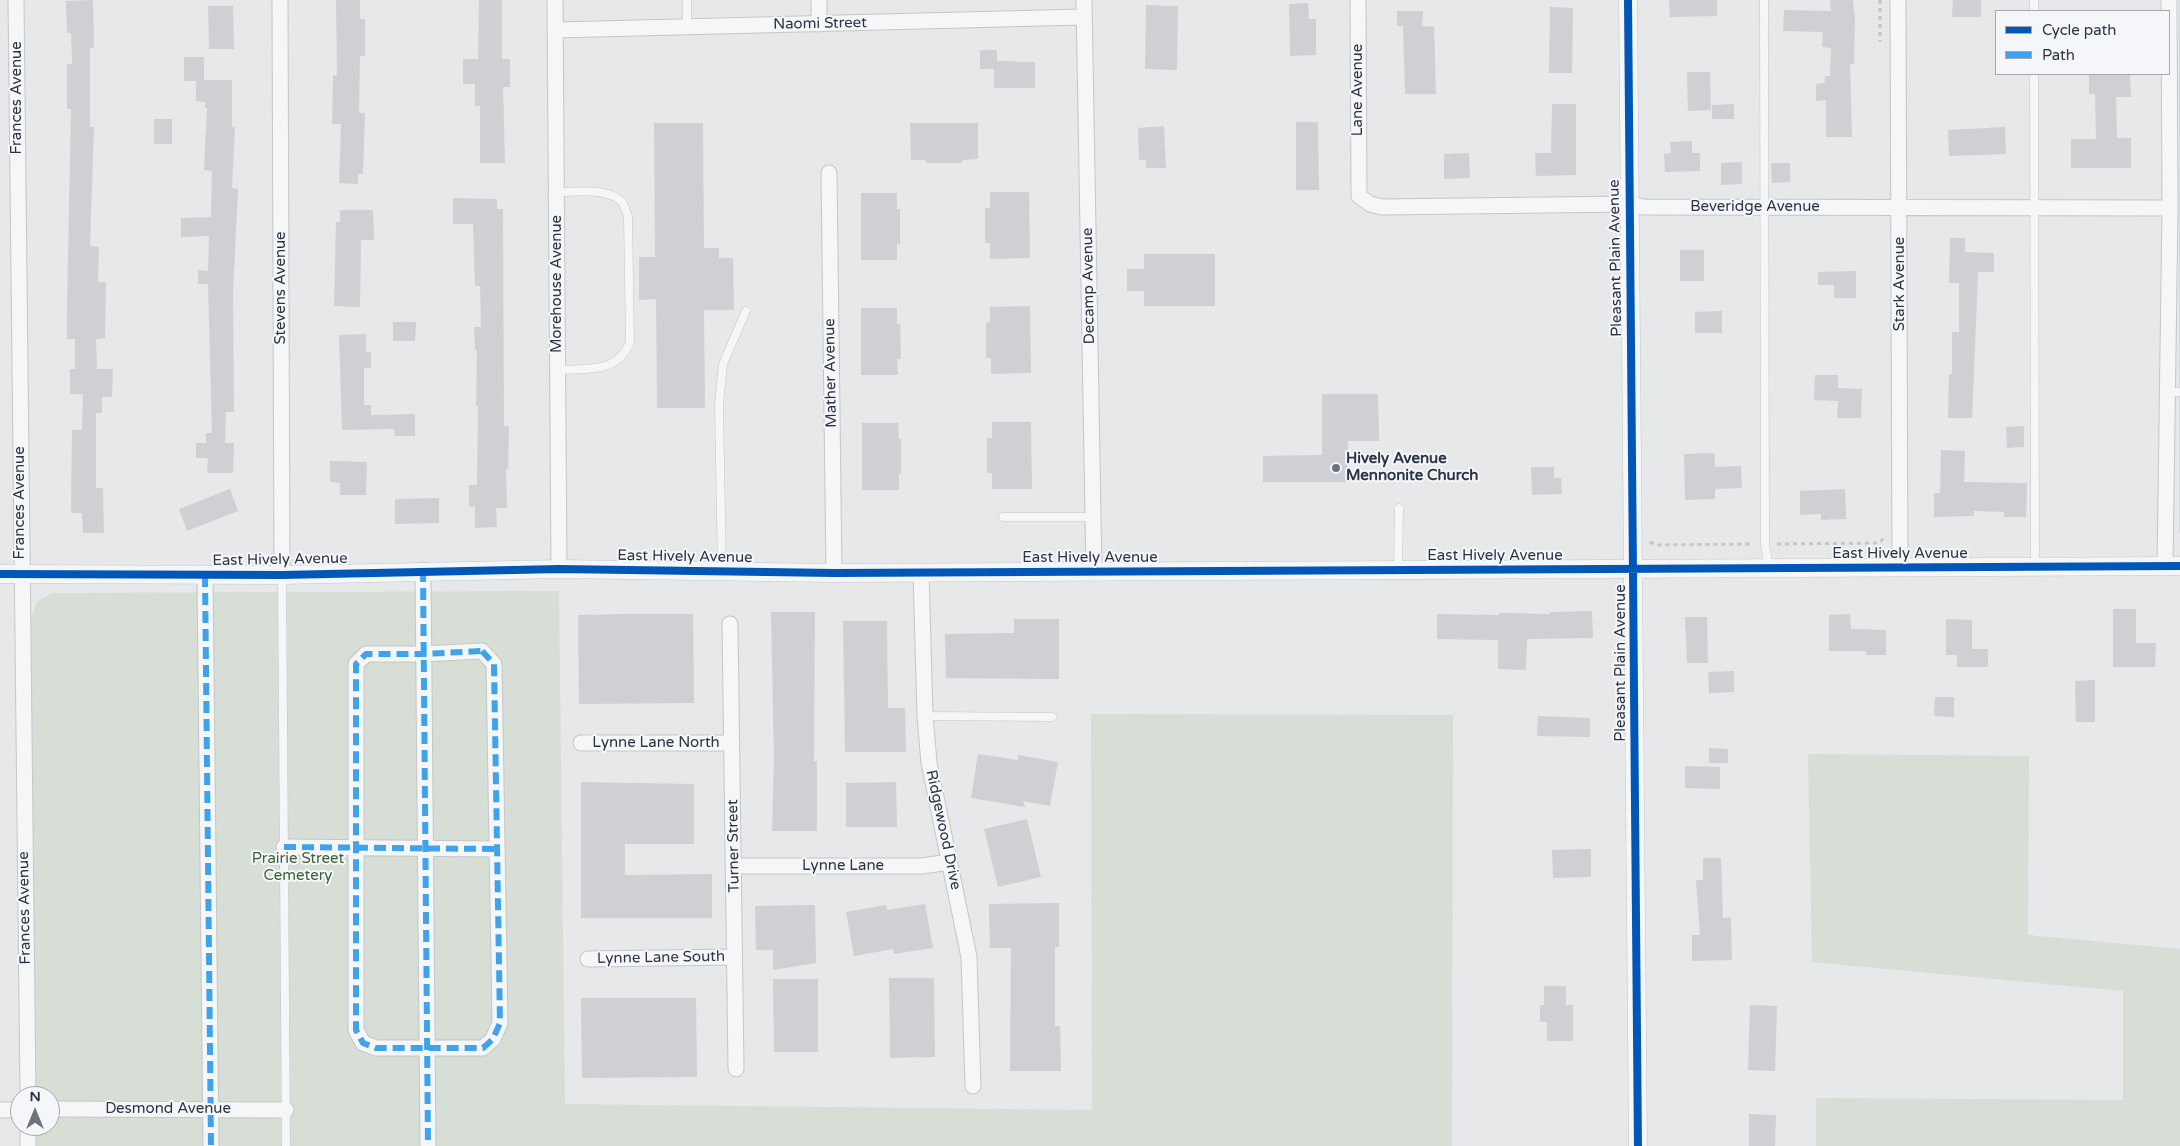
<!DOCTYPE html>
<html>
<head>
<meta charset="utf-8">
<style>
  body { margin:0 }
  #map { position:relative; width:2180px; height:1146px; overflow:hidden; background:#e6e8ea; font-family:"Varela Round",sans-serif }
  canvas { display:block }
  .legend { position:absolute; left:1995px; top:10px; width:175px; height:65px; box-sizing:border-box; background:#f4f6f9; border:1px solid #a4a8b1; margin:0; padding:6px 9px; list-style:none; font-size:15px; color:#2b3445 }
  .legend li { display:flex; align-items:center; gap:10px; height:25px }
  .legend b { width:25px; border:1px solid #a4a8b1 }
  .north { position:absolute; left:10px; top:1086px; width:50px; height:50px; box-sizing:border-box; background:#f4f6f9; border:1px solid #a4a8b1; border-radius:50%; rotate:0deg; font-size:14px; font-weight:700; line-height:20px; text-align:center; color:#2b3445 }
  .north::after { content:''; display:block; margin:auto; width:18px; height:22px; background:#6c737f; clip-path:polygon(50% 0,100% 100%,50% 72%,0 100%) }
</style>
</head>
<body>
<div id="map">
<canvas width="2180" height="1146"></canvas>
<ul class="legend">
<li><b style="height:6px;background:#0057b8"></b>Cycle path</li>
<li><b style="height:6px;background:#3ea3ec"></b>Path</li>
</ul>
<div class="north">N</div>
</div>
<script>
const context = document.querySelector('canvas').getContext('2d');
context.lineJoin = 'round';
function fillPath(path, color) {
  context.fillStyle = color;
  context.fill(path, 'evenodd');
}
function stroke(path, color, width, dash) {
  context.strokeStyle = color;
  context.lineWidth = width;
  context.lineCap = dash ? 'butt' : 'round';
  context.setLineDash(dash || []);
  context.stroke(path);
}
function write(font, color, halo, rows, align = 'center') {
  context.font = font + ' "Varela Round",sans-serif';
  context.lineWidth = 4;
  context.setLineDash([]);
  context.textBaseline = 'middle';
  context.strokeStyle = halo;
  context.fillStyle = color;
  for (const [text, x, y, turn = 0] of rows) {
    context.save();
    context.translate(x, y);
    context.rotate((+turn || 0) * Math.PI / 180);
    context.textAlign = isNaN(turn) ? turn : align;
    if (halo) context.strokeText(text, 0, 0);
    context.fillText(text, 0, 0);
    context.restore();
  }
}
fillPath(new Path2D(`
  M2179 0H2180V535L2179 532Z`), '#d4d7dd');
fillPath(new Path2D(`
  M559 591 565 1104 1092 1110 1091 714 1453 715 1452 1146H36V1126H50V1096H36L31 618 37 602 52 593Z
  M1808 754 2029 756 2028 935 2180 949V1146H1816V1098L2123 1100V991L1812 962Z`), '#d6ded6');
fillPath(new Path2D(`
  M93 0 94 48H90V127H94L90 246 99 247 98 282H106L105 338 96 339 97 369H113L112 397H102V413H96V488H103L104 533H83L82 513H71L72 430H82L83 394H70V369H75V339H67V309L71 109H67V64H72L71 33H67L66 1Z
  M336 0H360V19H365V56H360L359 113H365L363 174H358V184L339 183 341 124H332L333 75 337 76Z
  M479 0H502V59H510V87H503L505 163H480V106H475V84H463V59H478Z
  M1669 0H1717V16L1670 17Z
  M1830 0H1853L1855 18 1854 64H1850L1852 137H1826V100L1816 101V84L1825 83V76H1830L1831 48 1822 47 1823 32 1783 31 1784 10 1831 11Z
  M1953 0H1981V17H1952Z
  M1308 3 1309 19H1316V55L1290 56 1289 4Z
  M1146 5 1178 6 1177 70 1145 69Z
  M208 6H233L234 49H209Z
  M1550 7 1573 8 1572 73H1549Z
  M1397 11H1423L1422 26 1434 27 1436 94H1405L1403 26H1397Z
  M980 50H997V61L1035 62V88H994V69H980Z
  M184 57H204V80H232V127H235L232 188 238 189 233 292 234 412H226L225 443H234L233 473H207L208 458H196V443H206V433H212L208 284H198V270L208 271 209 236 181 237V218L211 217 212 171 204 170 207 108H205V102L196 101V81H184Z
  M1687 72H1710L1711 110 1688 111Z
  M2089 74H2130L2131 97H2116L2117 138H2131V168H2071V139H2096L2095 94H2089Z
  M1552 104H1576V175L1536 176 1535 153H1551Z
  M1734 104V119H1712V105Z
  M154 119H172V144H154Z
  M1296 122H1318L1319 190H1296Z
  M654 123H703L704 248H719V258H733L734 310H704L705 408H657L656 299 639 300V257H655Z
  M910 123H978V159L962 160V163H926V160H911Z
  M1164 126 1166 168H1146V160H1139L1138 128Z
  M2005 127 2006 154 1949 156 1948 130Z
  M1692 141V153H1700V171L1665 172 1664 154 1671 153 1670 142Z
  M1469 153 1470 178 1444 179V154Z
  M1742 162V184L1721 185V163Z
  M1771 163H1790V182L1772 183Z
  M990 192H1029L1030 258 990 259V243H985V208H990Z
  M861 193H897V209H900V244H897V260H861Z
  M453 198 497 199V209H503L504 426H509L508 469H506L507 508H496L497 527 475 528V506L469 507V485H477L478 406H476L477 350H475L474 327H481L480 286H475L473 224H453Z
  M340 210H373L374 240H361L360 307 334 306 336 222H340Z
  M1950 238H1965V252L1994 253V272H1978L1972 418H1948L1949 374H1952V332H1959V283H1949Z
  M1680 250H1704V281H1680Z
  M1144 254H1215V306H1144V291H1127V269H1144Z
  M1856 271V298H1834V285H1818V272Z
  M1030 306 1031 373 991 374V358H986V323L990 322V307Z
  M861 308H897V324H900L901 359H897L898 375H861Z
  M1722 311V333H1695V312Z
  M393 322H416L415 341H393Z
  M366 334V352H371V368H364V405H371V415L415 414V436H395L394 429 342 430 339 335Z
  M1815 375H1838V388L1862 389 1861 418H1837L1838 401 1814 400Z
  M1322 394H1378L1379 441H1348V482H1263V456L1322 455Z
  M992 422H1031L1032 489H992V473H987V438H992Z
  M862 423H898L899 439H901V474H899V490H862Z
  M2024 426V447L2007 448 2006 427Z
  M1941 450 1965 451 1964 482 2027 483 2026 517H2004V512L1974 511V516L1934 517V493H1940Z
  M1714 453 1715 467 1741 466 1742 488 1715 489V499L1685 500 1684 454Z
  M330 461 367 462 366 495H340V483L330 482Z
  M1531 467H1554V478H1561L1562 494 1532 495Z
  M230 489 238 511 187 531 179 509Z
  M1845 489 1846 519 1821 520V514L1800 515V491Z
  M439 498V523L395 524V499Z
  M2113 609H2136V643H2156L2155 667H2113Z
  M1592 611 1593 638 1527 639 1526 670 1498 669V640L1437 639V614L1499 615V613L1550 614V612Z
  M771 612H815L814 761H817V831H772L774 761Z
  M623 614H693L694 703 579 704 578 615Z
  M1850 614 1851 629 1886 630V655H1866V651H1829V615Z
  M1685 617H1707L1708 663H1687Z
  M1014 619H1059V679L946 678 945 634 1014 633Z
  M1946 619 1972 620V649H1988V667H1957V655H1946Z
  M843 621H887L888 708H905L906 752H845Z
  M1734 671V692L1709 693 1708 672Z
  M2095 680V722H2076L2075 681Z
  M1935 697H1954V717L1934 716Z
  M1538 716 1590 718V737L1537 736Z
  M1709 748 1728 749V763H1709Z
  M978 754 1018 760V755L1058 762 1050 806 1023 801 1025 807 971 798Z
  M1685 766 1720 767V789L1685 788Z
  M581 782 694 784V844H625V875L712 874V918H581Z
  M896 782 897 827H846V783Z
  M1027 819 1041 877 998 887 984 829Z
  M1591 849V877L1553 878 1552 850Z
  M1703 858H1721L1723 918 1731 917 1732 960 1692 961V935H1700L1696 880H1703Z
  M1059 903V947H1055V1026H1060L1061 1071H1010L1011 948H990L989 904Z
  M925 904 933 948 894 954 893 949 854 956 846 912 886 905 887 910Z
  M815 905 816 963 773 970V950H756L755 906Z
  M889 978H934L935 1057 890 1058Z
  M773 979H818V1052H774Z
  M1544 986H1566V1005H1573V1041H1547V1022H1540V1005H1544Z
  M581 998H696L697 1077 582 1078Z
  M1750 1005 1777 1006 1775 1071 1748 1070Z
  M1749 1114 1776 1115 1775 1146H1749Z`), '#ced0d3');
const service = new Path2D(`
  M687 0V27
  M1764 0 1765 544 1769 568
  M2034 0V11
  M2034 74 2035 567
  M557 192C575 192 608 187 622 202 625 206 626 212 628 216L630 342C618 374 587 368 558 370
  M2168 392H2180
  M1003 517H1093
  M1398 570 1399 508
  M722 571 719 405 723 364 746 311
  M282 575 286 1146
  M925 716 1052 717`);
const minor = new Path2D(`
  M16 0 28 1096
  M280 0 282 575
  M555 0 559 569
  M819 0V24
  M1084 0 1094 572
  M1358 0 1359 196 1370 204 1382 207 1629 204 1643 207 2170 208
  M1898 0 1900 568
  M556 30 1084 17
  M829 173 834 573
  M2165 566 2170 208 2169 0
  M423 570 428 1146
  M921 572 925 716 929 763 969 957 973 1086
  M205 575 211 1146
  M730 624 736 1069
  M482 651 494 664 500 1023 493 1039 483 1048H376L363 1043 356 1030V664L366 654H423Z
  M581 743H732
  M284 847 497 849
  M735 866H922L950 862
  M588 959 734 957
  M50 1109 286 1110
  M0 1110H20
  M28 1126V1146`);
const tertiary = new Path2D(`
  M1628 0 1638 1146
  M0 574 282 575 559 569 834 573 2180 566`);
stroke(service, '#c4c6c8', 9);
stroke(minor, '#c4c6c8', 17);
stroke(tertiary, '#c4c6c8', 19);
stroke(new Path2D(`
  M1880 0V42
  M1650 542 1657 545 1753 544
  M1777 544 1879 543 1884 538`), '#c5c6ca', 3, [4, 4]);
stroke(service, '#f5f6f7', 8);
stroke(minor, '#f5f6f7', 15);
stroke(tertiary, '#f5f6f7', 18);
stroke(new Path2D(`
  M423 570 428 1146
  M205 575 211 1146
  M482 651 494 664 500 1023 493 1039 483 1048H376L363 1043 356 1030V664L366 654H423Z
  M284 847 497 849`), '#3ea3ec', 6, [12, 6]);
stroke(new Path2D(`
  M1628 0 1638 1146
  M0 574 282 575 559 569 834 573 2180 566`), '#0057b8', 8);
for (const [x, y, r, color] of [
  [1336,468,5,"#6c737f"]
]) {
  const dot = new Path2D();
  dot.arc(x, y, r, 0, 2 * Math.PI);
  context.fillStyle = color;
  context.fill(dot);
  stroke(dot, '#f4f6f9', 2);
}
write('15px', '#2b3445', '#f4f6f9', [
  ["Naomi Street",820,24,-1],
  ["Lane Avenue",1358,90,-90],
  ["Frances Avenue",17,98,-90],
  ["Beveridge Avenue",1755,207],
  ["Pleasant Plain Avenue",1616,258,-91],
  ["Morehouse Avenue",557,284,-90],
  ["Stark Avenue",1900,284,-90],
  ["Decamp Avenue",1089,286,-91],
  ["Stevens Avenue",281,288,-90],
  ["Mather Avenue",831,373,-91],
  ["Frances Avenue",20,503,-90],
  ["East Hively Avenue",1900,554],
  ["East Hively Avenue",1495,556],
  ["East Hively Avenue",685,557,1],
  ["East Hively Avenue",1090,558],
  ["East Hively Avenue",280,560,-1],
  ["Pleasant Plain Avenue",1621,663,-90],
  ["Lynne Lane North",656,743],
  ["Ridgewood Drive",943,830,78],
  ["Turner Street",734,846,-91],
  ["Lynne Lane",843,866],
  ["Frances Avenue",25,908,-91],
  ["Lynne Lane South",661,958,-1],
  ["Desmond Avenue",168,1109]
]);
write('bold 15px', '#2b3445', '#f4f6f9', [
  ["Hively Avenue",1346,459],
  ["Mennonite Church",1346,476]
], 'left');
write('15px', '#3f6138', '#f4f6f9', [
  ["Prairie Street",298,859],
  ["Cemetery",298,876]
]);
</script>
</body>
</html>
